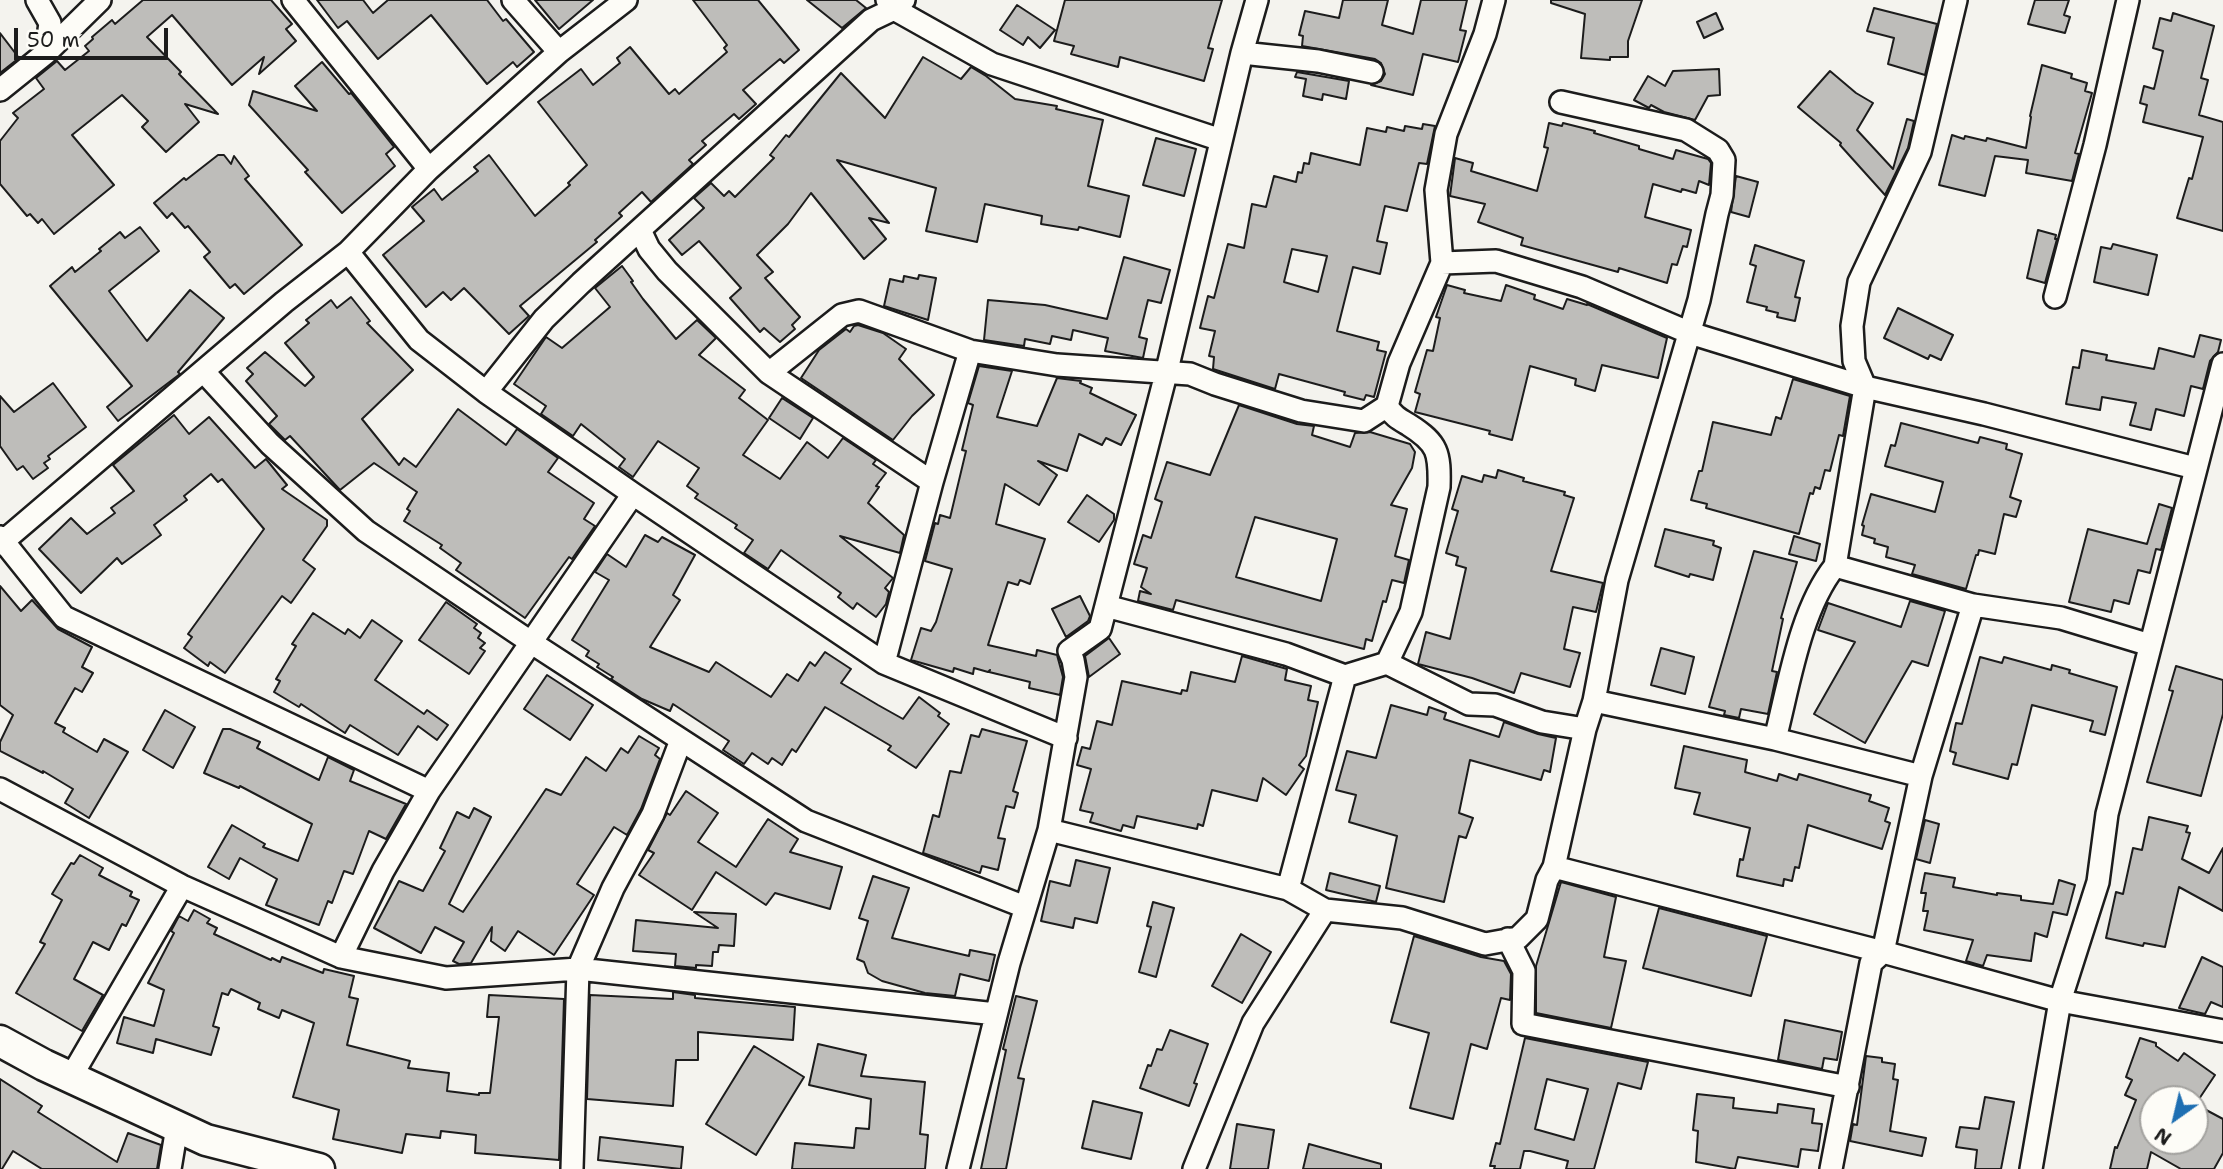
<!DOCTYPE html>
<html>
<head>
<meta charset="utf-8">
<style>
  body { margin:0 }
  #map { position:relative; width:2223px; height:1169px; overflow:hidden; background:#f4f3ee; font-family:"Shantell Sans",sans-serif }
  canvas { display:block }
  .north { position:absolute; left:2139px; top:1085px; width:70px; height:70px; box-sizing:border-box; background:#fdfcf7; border:2px solid #a3a29f; border-radius:50%; rotate:214deg; font-size:19px; font-weight:700; line-height:28px; text-align:center; color:#1c1c1c }
  .north::after { content:''; display:block; margin:auto; width:24px; height:32px; background:#1f6fb2; clip-path:polygon(50% 0,100% 100%,50% 72%,0 100%) }
  .scale { position:absolute; left:14px; top:28px; width:154px; height:32px; box-sizing:border-box; border:4px solid #1c1c1c; border-top:0; padding-left:9px; font-size:21px; line-height:24px; white-space:nowrap; color:#1c1c1c; -webkit-text-stroke:5px #fdfcf7; paint-order:stroke }
</style>
</head>
<body>
<div id="map">
<canvas width="2223" height="1169"></canvas>
<div class="north">N</div>
<div class="scale">50 m</div>
</div>
<script>
const context = document.querySelector('canvas').getContext('2d');
context.lineJoin = 'round';
function fillPath(path, color) {
  context.fillStyle = color;
  context.fill(path, 'evenodd');
}
function stroke(path, color, width, dash) {
  context.strokeStyle = color;
  context.lineWidth = width;
  context.lineCap = dash ? 'butt' : 'round';
  context.setLineDash(dash || []);
  context.stroke(path);
}
const building = new Path2D(`
  M143 0H271L292 24 286 29 296 41 259 74 264 57 232 85 172 15 147 37 181 72 179 74 218 114 185 104 199 122 166 152 142 127 148 121 122 95 72 135 114 185 54 234 42 219 38 223 30 214 27 216 0 184V141L18 118 13 113 44 89 36 78 57 61 65 70 89 51 85 46 93 39 92 37 112 20 115 24Z
  M317 0H363L373 13 388 0H487L503 21 506 19 534 52 517 67 513 62 487 84 431 15 378 59 347 21 338 28Z
  M535 0H593L559 29Z
  M693 0H758L799 50 784 63 780 59 743 90 756 104 739 119 734 114 702 141 706 145 689 160 693 164 651 202 642 192 619 213 622 216 595 240 597 242 520 306 529 316 509 334 464 288 451 300 443 292 426 307 383 255 424 221 412 207 434 189 442 200 478 171 474 167 489 155 535 216 570 185 568 183 587 165 538 102 581 69 593 85 620 63 617 58 630 47 669 94 675 89 679 94 727 52 724 48 727 45Z
  M807 0H856L866 8 842 28Z
  M1065 0H1222L1208 48 1213 49 1204 81 1120 57 1118 67 1071 54 1074 46 1054 41Z
  M1343 0H1388L1382 25 1413 34 1421 0H1467L1460 30 1466 31 1458 62 1423 54 1413 95 1371 85 1381 81 1385 74 1381 63 1375 59 1302 46 1303 36 1299 35 1305 11 1339 18Z
  M1551 0H1642L1628 41V57H1610V60L1581 58 1585 14 1551 3Z
  M2035 0H2069L2064 15 2070 17 2065 33 2028 24Z
  M1017 5 1055 30 1040 48 1028 37 1023 45 1000 30Z
  M1874 8 1937 24 1925 75 1888 64 1894 38 1867 31Z
  M1716 13 1723 29 1704 38 1697 22Z
  M2173 13 2214 26 2201 78 2208 80 2199 115 2223 122V231L2177 218 2189 178 2192 179 2203 137 2143 122 2147 105 2140 103 2144 86 2154 89 2163 51 2153 48 2160 18 2171 21Z
  M0 33 19 58 0 73Z
  M923 57 961 79 971 67 986 76 1015 99 1057 106 1056 109 1103 120 1088 186 1129 196 1120 237 1079 227 1078 230 1041 224 1042 216 985 204 977 242 926 231 936 188 837 160 889 223 869 218 886 239 864 259 811 193 788 224 757 255 773 272 765 278 800 317 792 325 795 329 780 342 764 328 760 332 730 298 741 288 699 241 682 255 669 240 704 208 694 198 711 183 724 196 729 191 735 197 774 158 770 155 786 135 789 137 841 73 885 118Z
  M322 62 349 94 351 93 394 147 386 154 395 166 342 213 305 172 308 170 249 105 253 91 317 111 295 86Z
  M2042 65 2072 74 2071 78 2087 83 2085 91 2092 93 2075 153 2079 154 2072 181 2026 173 2028 160 1995 156 1985 196 1939 185 1952 135 1964 139 1965 136 1986 141 1987 138 2026 148 2031 117 2030 116Z
  M1719 69 1720 95 1708 96 1695 120 1664 112 1651 105 1649 108 1634 100 1648 76 1665 86 1673 71Z
  M1830 71 1856 93 1873 103 1857 130 1893 169 1907 119 1914 121 1908 148 1885 195 1840 145 1841 143 1798 107Z
  M1297 72 1349 81 1346 99 1323 94 1322 100 1303 96 1306 79 1295 77Z
  M1549 123 1562 126 1563 123 1595 131 1594 133 1639 146V149L1673 159 1676 150 1708 159 1711 163 1709 185 1699 181 1696 193 1682 189 1681 192 1653 184 1645 217 1691 230 1687 247 1683 246 1677 265 1672 264 1667 283 1619 268 1618 272 1521 245 1523 238 1478 222 1485 204 1450 196 1455 158 1473 163 1471 171 1537 191 1548 148 1544 147Z
  M1423 124 1435 126 1427 164 1419 163 1407 211 1385 206 1377 241 1387 243 1380 274 1353 267 1337 331 1379 342 1377 350 1386 352 1374 397 1366 395 1364 400 1344 395 1345 392 1279 374 1275 389 1213 369 1214 357 1209 356 1215 331 1200 328 1208 296 1214 298 1228 244 1244 248 1252 204 1266 207 1274 176 1296 182 1298 172 1302 173 1304 163 1309 164 1311 153 1360 165 1367 128 1386 132 1387 127 1404 131 1405 126 1422 129ZM1292 249 1327 256 1318 292 1284 282Z
  M1156 138 1196 149 1184 196 1143 185Z
  M218 155H224L231 164 234 156 249 176 245 179 302 245 244 294 235 284 230 288 204 257 210 252 188 226 185 228 172 213 167 218 154 203 184 178 186 180Z
  M1736 176 1758 182 1749 217 1731 212Z
  M140 227 159 251 109 291 147 341 190 290 224 318 178 372 180 374 118 421 107 407 132 386 50 286 72 267 75 272 101 251 99 249 120 232 125 238Z
  M2038 230 2056 235 2055 239H2057L2045 283 2027 278Z
  M2113 244 2157 255 2148 295 2094 282 2101 247 2111 249Z
  M1755 245 1804 261 1795 297 1800 298 1795 321 1777 317 1778 313 1766 310 1767 307 1747 302 1756 266 1750 264Z
  M1124 257 1170 270 1161 303 1148 300 1139 337 1147 339 1143 358 1105 351 1108 338 1073 330 1071 340 1052 336 1050 344 1025 339 1024 346 984 340 988 300 1045 305 1107 319Z
  M622 266 633 281 631 282 643 299 676 339 697 320 716 338 699 355 745 390 739 398 768 420 743 455 780 479 807 442 828 458 843 438 876 460 873 464 886 473 876 486 879 487 868 503 904 535 900 553 840 536 893 578 885 588 889 592 886 604 876 617 857 603 853 609 838 597 841 593 781 550 768 569 744 553 753 540 735 528 737 525 695 498 698 494 687 486 699 468 658 441 633 477 619 467 625 459 581 424 573 436 541 414 546 406 514 384 546 337 562 348 610 307 595 288Z
  M919 275 936 278 928 320 884 306 890 279 903 282 904 276 918 279Z
  M1447 285 1465 290 1464 293 1501 301 1506 285 1535 295 1534 299 1563 309 1567 299 1587 305V304L1667 338 1658 378 1602 365 1595 391 1575 385 1576 379 1530 366 1512 440 1489 434 1490 431 1415 412 1420 394 1415 392 1427 350 1433 351 1440 318 1436 317Z
  M351 297 370 321 367 323 413 370 362 419 399 465 404 458 416 467 458 409 506 445 517 429 558 458 548 472 594 503 584 519 595 526 572 559 569 557 525 618 456 570 461 563 440 548 442 545 404 521 410 511 407 509 417 492 374 463 340 490 290 436 285 440 269 424 277 416 246 381 253 374 247 368 265 352 305 386 314 377 285 343 309 323 306 320 331 300 337 308Z
  M1898 308 1953 335 1941 360 1930 355 1928 359 1884 338Z
  M858 325 883 333 906 349 899 359 934 395 912 416 893 440 801 378 819 350 846 329 850 332 854 326Z
  M2200 335 2221 340 2218 352 2210 361 2203 389 2191 386 2184 416 2156 409 2151 430 2130 425 2136 403 2102 397 2100 410 2066 404 2073 367 2079 368 2082 350 2107 355 2106 360 2154 369 2159 348 2194 357Z
  M979 366 1012 371 997 417 1037 426 1057 378 1081 381 1080 383 1092 388 1090 393 1136 415 1121 445 1106 438 1102 445 1079 434 1067 471 1038 461 1057 475 1039 505 1005 484 996 524 1045 539 1030 584 1020 580 1018 585 1008 582 988 645 1036 656 1037 650 1057 655 1063 677 1060 695 1029 688 1030 682 989 672 990 670 988 672 974 668 973 674 954 668 953 672 911 660 921 628 931 631 936 622 952 569 925 561 935 523 938 524 940 515 950 518 966 451 962 450 973 405 968 403Z
  M1793 379 1850 396 1843 436 1839 435 1830 471 1825 470 1820 489 1815 487 1813 494 1810 493 1799 534 1706 508 1707 504 1691 500 1699 471H1702L1713 422 1771 435 1776 417 1781 419Z
  M53 383 86 427 48 456 50 459 44 463 48 468 33 479 23 466 17 470 0 446V396L14 412Z
  M782 398 813 418 800 439 769 418Z
  M1239 405 1297 424 1314 426 1312 435 1350 447 1355 433 1370 432 1410 444 1415 452 1412 468 1391 505 1407 509 1395 556 1409 560 1404 583 1392 580 1386 602 1383 601 1372 641 1366 639 1364 649 1176 600 1173 610 1138 601 1140 591 1151 594 1141 587 1147 568 1134 564 1143 535 1151 538 1162 502 1155 499 1167 462 1210 475ZM1255 517 1337 539 1321 601 1236 577Z
  M174 415 189 434 209 417 255 468 266 459 287 485 282 489 327 520V526L303 560 315 569 291 603 282 596 225 673 210 662 208 666 184 648 192 637 188 634 264 529 222 479 218 482 211 474 184 496 187 500 154 525 161 535 122 564 117 558 81 593 39 549 71 518 87 534 115 513 111 508 134 491 113 465Z
  M1901 423 1978 443 1980 437 2007 444 2006 449 2022 454 2010 497 2021 501 2016 517 2004 514 1995 554 1979 550 1978 555H1976L1966 589 1912 574 1915 565 1886 557 1888 547 1874 543 1875 539 1862 535 1864 526 1862 525 1871 494 1935 512 1943 482 1885 466 1891 445 1895 446Z
  M1498 470 1524 478 1523 481 1565 492 1564 495 1574 498 1551 571 1603 583 1596 612 1573 607 1564 649 1580 653 1570 687 1521 673 1514 693 1472 678 1418 664 1426 632 1450 639 1466 568 1456 565 1458 557 1446 553 1458 511 1452 509 1462 476 1482 482 1484 475 1496 478Z
  M1087 495 1114 514V520L1099 542 1068 522Z
  M2159 504 2172 508 2161 550 2156 549 2150 573 2138 570 2129 604 2114 600 2111 612 2069 602 2088 529 2147 544Z
  M1665 529 1714 541 1713 545 1721 548 1713 580 1690 574 1689 577 1655 566Z
  M645 535 658 542 662 537 695 555 673 595 680 600 650 647 709 672 716 662 771 697 787 674 798 681 810 662 815 666 825 652 851 669 841 683 878 705 903 719 919 697 940 713 938 716 949 724 916 768 888 750 891 746 825 707 796 752 792 749 782 765 772 758 768 764 752 753 744 764 723 750 729 741 673 704 670 711 642 699 611 679 613 677 597 667 599 664 586 656 589 651 572 640 609 580 595 572 607 554 626 567Z
  M1794 536 1820 544 1816 561 1789 554Z
  M1754 551 1797 562 1781 618 1783 619 1772 671 1777 672 1768 714 1741 709 1739 718 1724 715 1725 711 1709 707Z
  M0 586 21 611 32 600 58 629 92 647 82 667 93 673 82 692 75 688 55 723 65 728 63 732 97 752 104 739 128 752 89 818 65 803 73 789 43 771V773L0 751V742L13 715 0 705Z
  M1080 596 1090 616 1088 621 1066 637 1052 609Z
  M1910 601 1945 611 1928 666 1912 661 1865 743 1814 714 1855 642 1818 630 1828 603 1901 627Z
  M446 602 477 624 474 628 481 633 478 638 485 643 480 648 485 651 469 674 419 640Z
  M313 613 345 634 348 629 360 638 372 620 402 641 375 680 424 714 427 710 448 725 437 740 418 726 398 755 350 725 345 733 301 704 299 707 274 692 280 681 276 679 296 646 292 644Z
  M1109 638 1120 654 1089 677 1085 656Z
  M1661 648 1694 657 1685 694 1651 685Z
  M1242 656 1287 669 1285 680 1311 686 1308 700 1318 702 1306 756 1299 765 1304 769 1286 795 1263 778 1257 801 1212 790 1203 826 1198 824 1197 829 1137 816 1134 828 1123 825 1121 831 1090 822 1093 813 1080 810 1091 769 1077 765 1082 747 1090 749 1097 721 1112 725 1122 681 1181 694 1182 690 1187 691 1191 672 1235 682Z
  M1980 657 2002 663 2004 657 2051 670 2052 665 2070 670 2069 673 2117 687 2105 735 2090 731 2093 721 2032 705 2017 765 2012 764 2008 779 1953 764 1956 753 1950 751 1956 723 1962 724Z
  M2176 666 2223 680V714L2201 796 2147 782 2173 691 2169 690Z
  M547 675 593 705 570 740 524 709Z
  M1391 705 1427 715 1429 707 1446 713 1444 719 1499 737 1504 722 1538 734 1556 738 1550 772 1544 770 1541 780 1470 760 1459 813 1473 818 1466 838 1459 836 1444 902 1386 888 1397 836 1349 822 1356 795 1336 790 1347 751 1376 758Z
  M165 710 195 727 173 768 143 750Z
  M223 729H230L260 742 257 748 319 780 328 757 354 770 350 781 406 804 386 839 369 831 353 874 344 871 332 903 328 901 319 925 266 905 277 879 240 858 229 879 208 867 232 825 265 844 263 847 298 861 312 824 240 786 239 788 204 773Z
  M982 729 1027 741 1013 791 1018 793 1014 808 1006 806 998 838 1005 839 998 870 982 866 980 873 923 853 933 815 939 817 950 771 961 773 971 735 979 737Z
  M639 736 659 748 655 755 660 759 641 809 627 835 614 827 577 884 594 895 554 955 518 931 505 951 491 941 492 927 471 963 459 964 453 961 464 942 435 927 421 953 374 928 399 881 423 891 445 851 440 848 457 812 469 818 474 808 491 817 449 904 463 912 546 789 561 795 586 757 606 771 621 748 628 753Z
  M1684 746 1747 760 1745 772 1777 781 1779 774 1797 780 1799 774 1871 795 1869 801 1889 808 1885 821 1890 823 1882 849 1808 825 1799 868 1795 867 1792 881 1784 879 1783 886 1737 876 1740 859 1743 860 1750 828 1694 814 1700 793 1675 788Z
  M686 791 718 813 698 842 736 867 768 819 798 839 790 852 842 867 830 909 775 893 766 905 716 872 692 910 639 875 654 853 648 850 667 813 670 815Z
  M2149 817 2188 826 2186 832 2190 833 2182 859 2209 873 2223 848V911L2179 887 2165 947 2144 943 2143 946 2106 938 2116 892 2123 894 2133 848 2142 850Z
  M1925 820 1939 824 1930 863 1916 859Z
  M80 855 103 868 99 875 132 892 130 896 139 900 126 926 122 924 109 950 93 942 74 979 103 995 82 1031 16 993 45 944 40 942 62 900 52 894 71 863 74 864Z
  M1076 860 1110 868 1097 923 1075 918 1073 928 1041 921 1050 881 1070 886Z
  M1330 873 1380 886 1376 902 1326 890Z
  M1925 873 1955 878 1953 887 1997 895V893L2021 896V900L2053 904 2059 880 2075 885 2067 915 2053 912 2047 937 2035 933 2031 961 1987 955 1983 966 1966 961 1973 940 1924 930 1928 911H1923L1926 893H1921Z
  M873 876 909 888 892 938 969 956 970 950 995 955 989 981 960 974 955 996 925 993 882 981 868 973 864 962 857 959 868 921 859 918Z
  M1561 882 1616 897 1604 957 1626 961 1611 1028 1536 1013V966Z
  M1153 902 1174 908 1156 977 1139 972 1151 927 1147 926Z
  M1659 908 1767 936 1751 996 1643 968Z
  M194 910 210 919 207 923 217 928 214 934 271 960 272 958 280 962 282 957 323 973 324 969 354 976 349 997 358 999 347 1045 410 1061 408 1068 449 1073 447 1091 479 1095V1093H490L499 1017H487L489 995 564 999 559 1160 475 1153 476 1135 441 1131 440 1138 406 1134 402 1153 333 1139 339 1110 293 1097 314 1023 282 1010 279 1018 258 1009 260 1003 231 989 228 995 222 993 213 1026 219 1028 211 1055 156 1039 153 1053 117 1043 124 1017 154 1026 164 990 148 983 174 933 171 931 179 916 188 921Z
  M694 912 736 914 734 946 719 945 718 952H713L712 966 696 965V968L675 966 676 954 633 951 636 920 718 928Z
  M1241 934 1271 952 1242 1003 1212 986Z
  M1414 936 1481 957 1504 961 1511 974 1510 1000 1501 998 1487 1049 1471 1044 1453 1119 1410 1108 1429 1033 1391 1022Z
  M2202 957 2223 967V1007L2211 1002 2205 1014 2179 1008Z
  M673 992 695 995V998L795 1007 793 1040 698 1032V1060H676L673 1106 587 1099 590 995 673 999Z
  M1016 996 1037 1001 1018 1078 1024 1079 1006 1169H981L1006 1050 1003 1049Z
  M1785 1020 1842 1032 1837 1060 1824 1058 1822 1069 1778 1060Z
  M1170 1030 1208 1044 1194 1083 1197 1084 1189 1106 1140 1088 1148 1065 1151 1066 1157 1049 1162 1050Z
  M1525 1038 1648 1062 1641 1089 1618 1083 1594 1169H1566L1568 1161 1530 1151H1524L1520 1169H1494L1495 1166H1490L1496 1143 1500 1144ZM1547 1079 1588 1089 1574 1140 1535 1129Z
  M2140 1038 2156 1043V1046L2178 1061 2184 1053 2215 1075 2199 1099H2153V1141H2195V1104L2223 1119V1153L2214 1169H2181L2151 1152 2147 1169H2110L2115 1147 2117 1148 2136 1100 2125 1095 2132 1080 2126 1077Z
  M818 1044 866 1055 861 1076 925 1082 920 1134 928 1135 925 1169H792L795 1143 854 1148 856 1128 869 1129 871 1099 809 1085Z
  M754 1046 804 1077 756 1155 706 1124Z
  M1866 1056 1882 1058V1062L1895 1064 1893 1079 1898 1080 1890 1131 1926 1138 1922 1156 1850 1141 1853 1124 1857 1125Z
  M0 1079 42 1106 38 1112 117 1162 128 1133 161 1145 157 1169H42L13 1151 2 1169H0Z
  M1697 1094 1734 1098 1733 1108 1777 1113 1778 1104 1814 1109 1812 1123 1822 1124 1818 1151 1801 1149 1798 1167 1738 1157 1735 1169 1696 1162 1698 1131 1693 1130Z
  M1985 1097 2014 1102 2001 1169H1975L1977 1150 1956 1147 1960 1127 1979 1129Z
  M1093 1101 1142 1113 1131 1159 1082 1148Z
  M1237 1124 1274 1130 1268 1169H1230Z
  M600 1137 683 1147 681 1169 598 1160Z
  M1309 1144 1381 1164V1169H1303Z`);
fillPath(building, '#bebdba');
stroke(building, '#1c1c1c', 2);
const street = new Path2D(`
  M37 0 50 23 46 53
  M293 0 429 169
  M513 0 559 52
  M887 0 894 9 992 64 1221 140
  M1242 53 1318 61 1372 72
  M0 90 46 53 100 0
  M640 230 649 249 667 271 769 373 842 315 859 311 970 351 1057 365 1190 374 1215 384 1301 411 1364 421 1387 406
  M348 252 419 340 486 392 633 494 884 663 1066 738
  M1442 263 1496 261 1582 287 1690 333 1865 387 1984 414 2195 468
  M2055 297 2095 145 2128 0
  M204 372 270 444 366 531 532 643 806 821 1025 907
  M769 373 932 482
  M486 392 544 319 581 283 871 20 894 9 904 0
  M0 537 64 617 429 791
  M0 544 284 302 348 252 429 169 559 52 626 0
  M1835 566 1865 387 1854 361 1852 326 1859 282 1920 152 1956 0
  M1106 606 1286 654 1345 676
  M884 663 932 482 970 351
  M1387 663 1411 612 1439 487C1440 453 1438 443 1409 425 1399 419 1393 416 1387 406L1399 363 1442 263 1436 190 1446 134 1485 34 1494 0
  M1594 701 1775 739 1921 776
  M1775 739C1789 685 1800 610 1835 566L1973 605 2061 618 2150 645
  M0 789 182 886 341 957 446 978 578 969 996 1014
  M1049 830 1288 889
  M1554 867 1883 952 2060 1001 2223 1031
  M1325 910 1402 918 1485 944 1518 938 1537 919 1547 880 1554 867 1585 729 1594 701 1617 580 1699 300 1717 214 1722 195 1724 160 1718 150 1686 130 1561 102
  M1508 939 1524 971 1523 1024 1848 1087
  M341 957 383 871 429 791 633 494
  M71 1077 182 886
  M170 1169 177 1127
  M572 1169 578 969 613 888 653 814 681 740
  M958 1169 1009 963 1049 830 1076 677 1073 660 1069 651 1100 629 1106 606 1167 370 1242 53 1257 0
  M1194 1169 1253 1023 1325 910 1288 889 1345 676 1387 663 1469 704 1495 705 1542 722 1585 729
  M1831 1169 1871 963 1883 952 1921 776 1973 605
  M2031 1169 2060 1001 2098 882 2107 814 2223 364`);
const secondary = new Path2D(`
  M0 1041 44 1065 206 1140 319 1169`);
stroke(street, '#1c1c1c', 26);
stroke(secondary, '#1c1c1c', 35);
stroke(street, '#fdfcf7', 21);
stroke(secondary, '#fdfcf7', 30);
</script>
</body>
</html>
